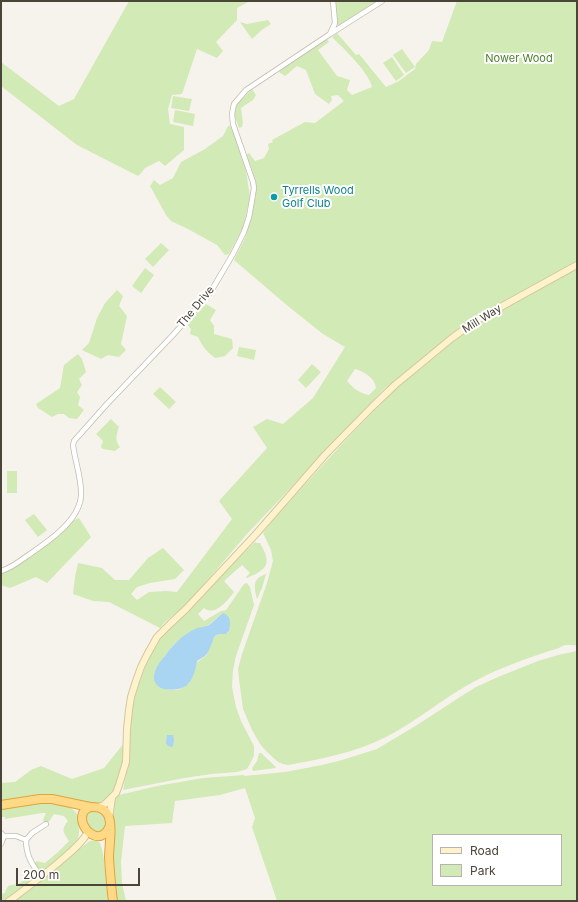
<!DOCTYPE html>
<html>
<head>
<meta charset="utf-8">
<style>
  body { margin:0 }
  #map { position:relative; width:578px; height:902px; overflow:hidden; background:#f6f3ec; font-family:Inter,sans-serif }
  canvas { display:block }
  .frame { position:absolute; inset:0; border:2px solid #4b4439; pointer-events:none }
  .legend { position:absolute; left:432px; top:834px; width:130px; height:52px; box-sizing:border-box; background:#fff; border:1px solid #b7b4b0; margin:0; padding:5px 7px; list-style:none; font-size:12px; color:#4b4439 }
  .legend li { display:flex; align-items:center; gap:8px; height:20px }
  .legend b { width:20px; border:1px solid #b7b4b0 }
  .scale { position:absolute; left:16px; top:868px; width:124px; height:18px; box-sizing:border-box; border:2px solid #4b4439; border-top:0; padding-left:5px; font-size:12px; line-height:14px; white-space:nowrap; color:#4b4439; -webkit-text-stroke:3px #fff; paint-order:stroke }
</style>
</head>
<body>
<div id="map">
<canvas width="578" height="902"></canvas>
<div class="frame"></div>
<ul class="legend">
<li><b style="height:5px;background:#fff3cd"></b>Road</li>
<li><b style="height:11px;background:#d2eab5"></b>Park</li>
</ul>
<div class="scale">200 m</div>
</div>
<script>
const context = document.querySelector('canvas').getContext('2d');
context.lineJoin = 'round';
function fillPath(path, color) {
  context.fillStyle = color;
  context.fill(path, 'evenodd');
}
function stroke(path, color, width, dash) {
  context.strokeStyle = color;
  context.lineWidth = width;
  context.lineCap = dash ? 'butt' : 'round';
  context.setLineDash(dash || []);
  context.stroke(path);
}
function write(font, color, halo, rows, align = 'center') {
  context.font = font + ' Inter,sans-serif';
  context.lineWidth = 4;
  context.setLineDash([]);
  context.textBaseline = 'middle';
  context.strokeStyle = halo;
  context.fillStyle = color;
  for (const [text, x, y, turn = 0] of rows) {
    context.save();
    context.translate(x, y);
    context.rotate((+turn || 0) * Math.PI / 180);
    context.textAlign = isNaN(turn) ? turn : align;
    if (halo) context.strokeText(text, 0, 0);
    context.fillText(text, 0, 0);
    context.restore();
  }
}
fillPath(new Path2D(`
  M129 1H250L237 8V20L216 42 223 51 217 58 197 49 182 94 172 95 168 109 170 124 184 127V150L165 166 159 161 145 168 142 172 138 176 77 145 1 86V62L59 106 74 99Z
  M334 1H378L339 26 336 22Z
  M457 1H577V645C570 646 565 643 559 648 527 658 495 669 466 686 435 704 407 729 373 743 346 754 317 760 288 765L283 764 278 762 267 752 260 744 252 730 243 709 239 679 238 669 242 654 267 583 273 561 271 550 263 533C280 511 300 490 319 469 343 443 367 417 392 393L386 387 247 534 188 603 165 622 160 628 109 602 93 601 73 594 75 577 78 563 102 568 115 580H129L148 558 163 548 184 570 175 579 150 583 137 587 131 594 137 600 149 592 166 591 177 592 232 519 219 501 267 448 253 427 267 419 283 424 313 398 345 347 323 334 289 307 234 260 245 238 250 222 256 183 252 169 246 155 249 153 255 161 264 158 269 149 268 144 273 142 272 140 305 122 315 123 344 101 338 95 331 96 332 100 329 104 315 94 306 70 297 66C292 69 290 73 285 76L279 72 280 70 327 39 329 42 318 50 337 76 350 80 347 90 352 95 372 87C369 72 343 48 332 37L337 33 356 55 359 54 386 87 399 81 415 69 416 64 429 50 432 41 442 42ZM355 369C365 372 375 378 376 388L369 395C359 393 354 389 347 381Z
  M268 20 271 24 263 29 252 39 240 22 247 24Z
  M402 49 415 67 406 73 393 55Z
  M392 57 404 75 396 81 383 63Z
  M252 89 256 95 253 100 241 108 243 123 242 127 239 128 234 114 237 104Z
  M173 96 192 99 189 111 171 108Z
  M175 110 195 114 193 126 173 122Z
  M228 126H232L246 171 250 197 243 228 229 254 225 255 217 245 186 228 171 221 166 215 150 186 154 180 160 185 173 178 181 162 205 149 223 136Z
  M161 243 169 250 153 267 145 259Z
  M145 268 154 275 141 293 132 286Z
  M117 290 123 296 119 306 127 316 121 344 126 350 119 357 108 355 101 359 82 350 89 343 97 318 105 303Z
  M206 304 216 310 210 320 214 326V334L232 339 233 348 225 356 215 358C206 351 203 347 198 337L190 334 191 329 187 324Z
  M239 347 256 350 254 360 237 356Z
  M78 354 82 359 86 372 79 379 82 385 77 392 80 397 78 405 84 410 77 419 69 418 64 414H58L52 417 38 408 36 404 60 388 64 365Z
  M312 364 321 372 306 388 298 380Z
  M160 387 176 402 169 409 153 394Z
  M111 419 118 426H119C117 434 114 440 120 447L115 451 103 449 101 447 103 441 96 434Z
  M7 471H17V493H7Z
  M34 514 47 530 38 537 25 520Z
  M79 518 91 537 47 583 36 577 10 588 1 585V574L17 566 52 541C63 536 68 521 79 518Z
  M255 542 257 543H260C272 564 268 569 247 578L246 577 250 573 242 565 224 581 234 592C228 600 215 617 204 608L198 614 204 621 221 611 226 610 244 584 247 583 250 587 254 605 236 656 233 670 232 687 236 707 241 721 254 746V755L251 762 247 769 237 772 212 774 184 778 123 790 127 768 131 722 134 698 149 656 156 643 164 632 173 623 190 609 230 566ZM221 614 230 627 228 633C223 635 218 632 214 637L206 656 197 662 192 678 189 683 185 686 178 690H168L155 673 164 657 175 643 210 624Z
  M266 574 262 588 257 599C254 586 252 579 266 574Z
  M577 651V901H277L252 827 255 818 245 788 220 795 175 801 172 823 125 826 121 862 122 883 126 901H117L113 873 114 820 113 807V802L116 797 119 795 157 786 203 778 244 775V776L285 772 322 765 342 760 377 749 417 725 460 697 476 687 498 677 538 661 558 655ZM433 835H561V885H433Z
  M124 743 122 767 116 788 103 802 98 803 82 802H1V783L15 782 31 770 41 766 72 779 104 768Z
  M259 753H261C266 758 271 762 276 767L275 768 253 771 252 768 257 761Z
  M38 802C50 802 73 803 78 816 78 818 78 821 78 823 79 827 80 834 78 838 74 848 50 866 42 873L37 869 34 863 37 861 45 863 58 852 69 841C63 832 61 829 68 821L64 816 54 814 48 823 44 822 43 820 46 813H42L5 819V817H1V808Z
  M88 810C91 810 96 810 99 811 107 813 106 824 104 831L96 833 93 831 87 825 85 818Z
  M96 840 100 843C107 862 104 882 109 901H13L36 884 83 846 90 841Z
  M26 878 31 879C24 886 10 901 1 901V894L5 893C8 883 10 886 18 884 21 883 23 880 26 878Z`), '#d2eab5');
fillPath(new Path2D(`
  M223 613C231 616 231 623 229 631L226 634C221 634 217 633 214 637 212 643 209 652 205 656 203 658 199 659 197 661 197 662 196 666 196 667 194 674 192 681 186 686 177 692 153 692 154 677 154 670 160 661 165 656 173 644 184 634 197 628 201 627 205 627 209 625 214 622 218 616 223 613Z
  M167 735H173L174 740 173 746 172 747 168 746 166 743Z`), '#a9d4f2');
const minor = new Path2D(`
  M330 34 382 1
  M1 571C11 568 19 562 27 556 46 543 79 522 81 496 82 479 75 462 73 445L74 441 107 404 173 335 210 293 233 254 244 232 249 217 252 200 254 188 253 182 233 124 232 114 234 104 246 90 330 34 335 23 333 1
  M1 833 4 836H16L26 840C26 856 32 864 41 877
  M26 840 32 833 46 824
  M1 844 4 836`);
const secondary = new Path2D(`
  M98 807 104 805 116 793 119 785 126 762 127 729 129 710 131 697 136 681 141 667 147 655 157 637 170 624 186 609 256 534 325 455 372 407 395 385 452 338 477 320 577 265
  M109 818 112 798
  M9 901C26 889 42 876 58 863 68 854 81 845 88 832`);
const trunk = new Path2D(`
  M1 805 40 799H52L90 807
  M110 825C102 849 77 829 83 813 85 809 88 807 93 807 99 807 105 809 108 815 113 825 109 847 109 858 110 872 111 887 113 901`);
stroke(minor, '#c2bbae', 6);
stroke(secondary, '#d6c79b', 8);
stroke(trunk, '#e0a43c', 10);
stroke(minor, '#fff', 4.5);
stroke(secondary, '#fff3cd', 6);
stroke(trunk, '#ffd985', 8);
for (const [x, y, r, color] of [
  [274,197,4,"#0f9aa8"]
]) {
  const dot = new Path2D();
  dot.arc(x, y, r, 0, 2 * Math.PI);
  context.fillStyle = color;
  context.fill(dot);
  stroke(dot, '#fff', 1.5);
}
write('11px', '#4a7f2a', '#fff', [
  ["Nower Wood",519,59]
]);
write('11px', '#0d838f', '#fff', [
  ["Tyrrells Wood",282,191],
  ["Golf Club",282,204]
], 'left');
write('11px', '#4b4439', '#fff', [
  ["The Drive",196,307,-50],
  ["Mill Way",482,319,-32]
]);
</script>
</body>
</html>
